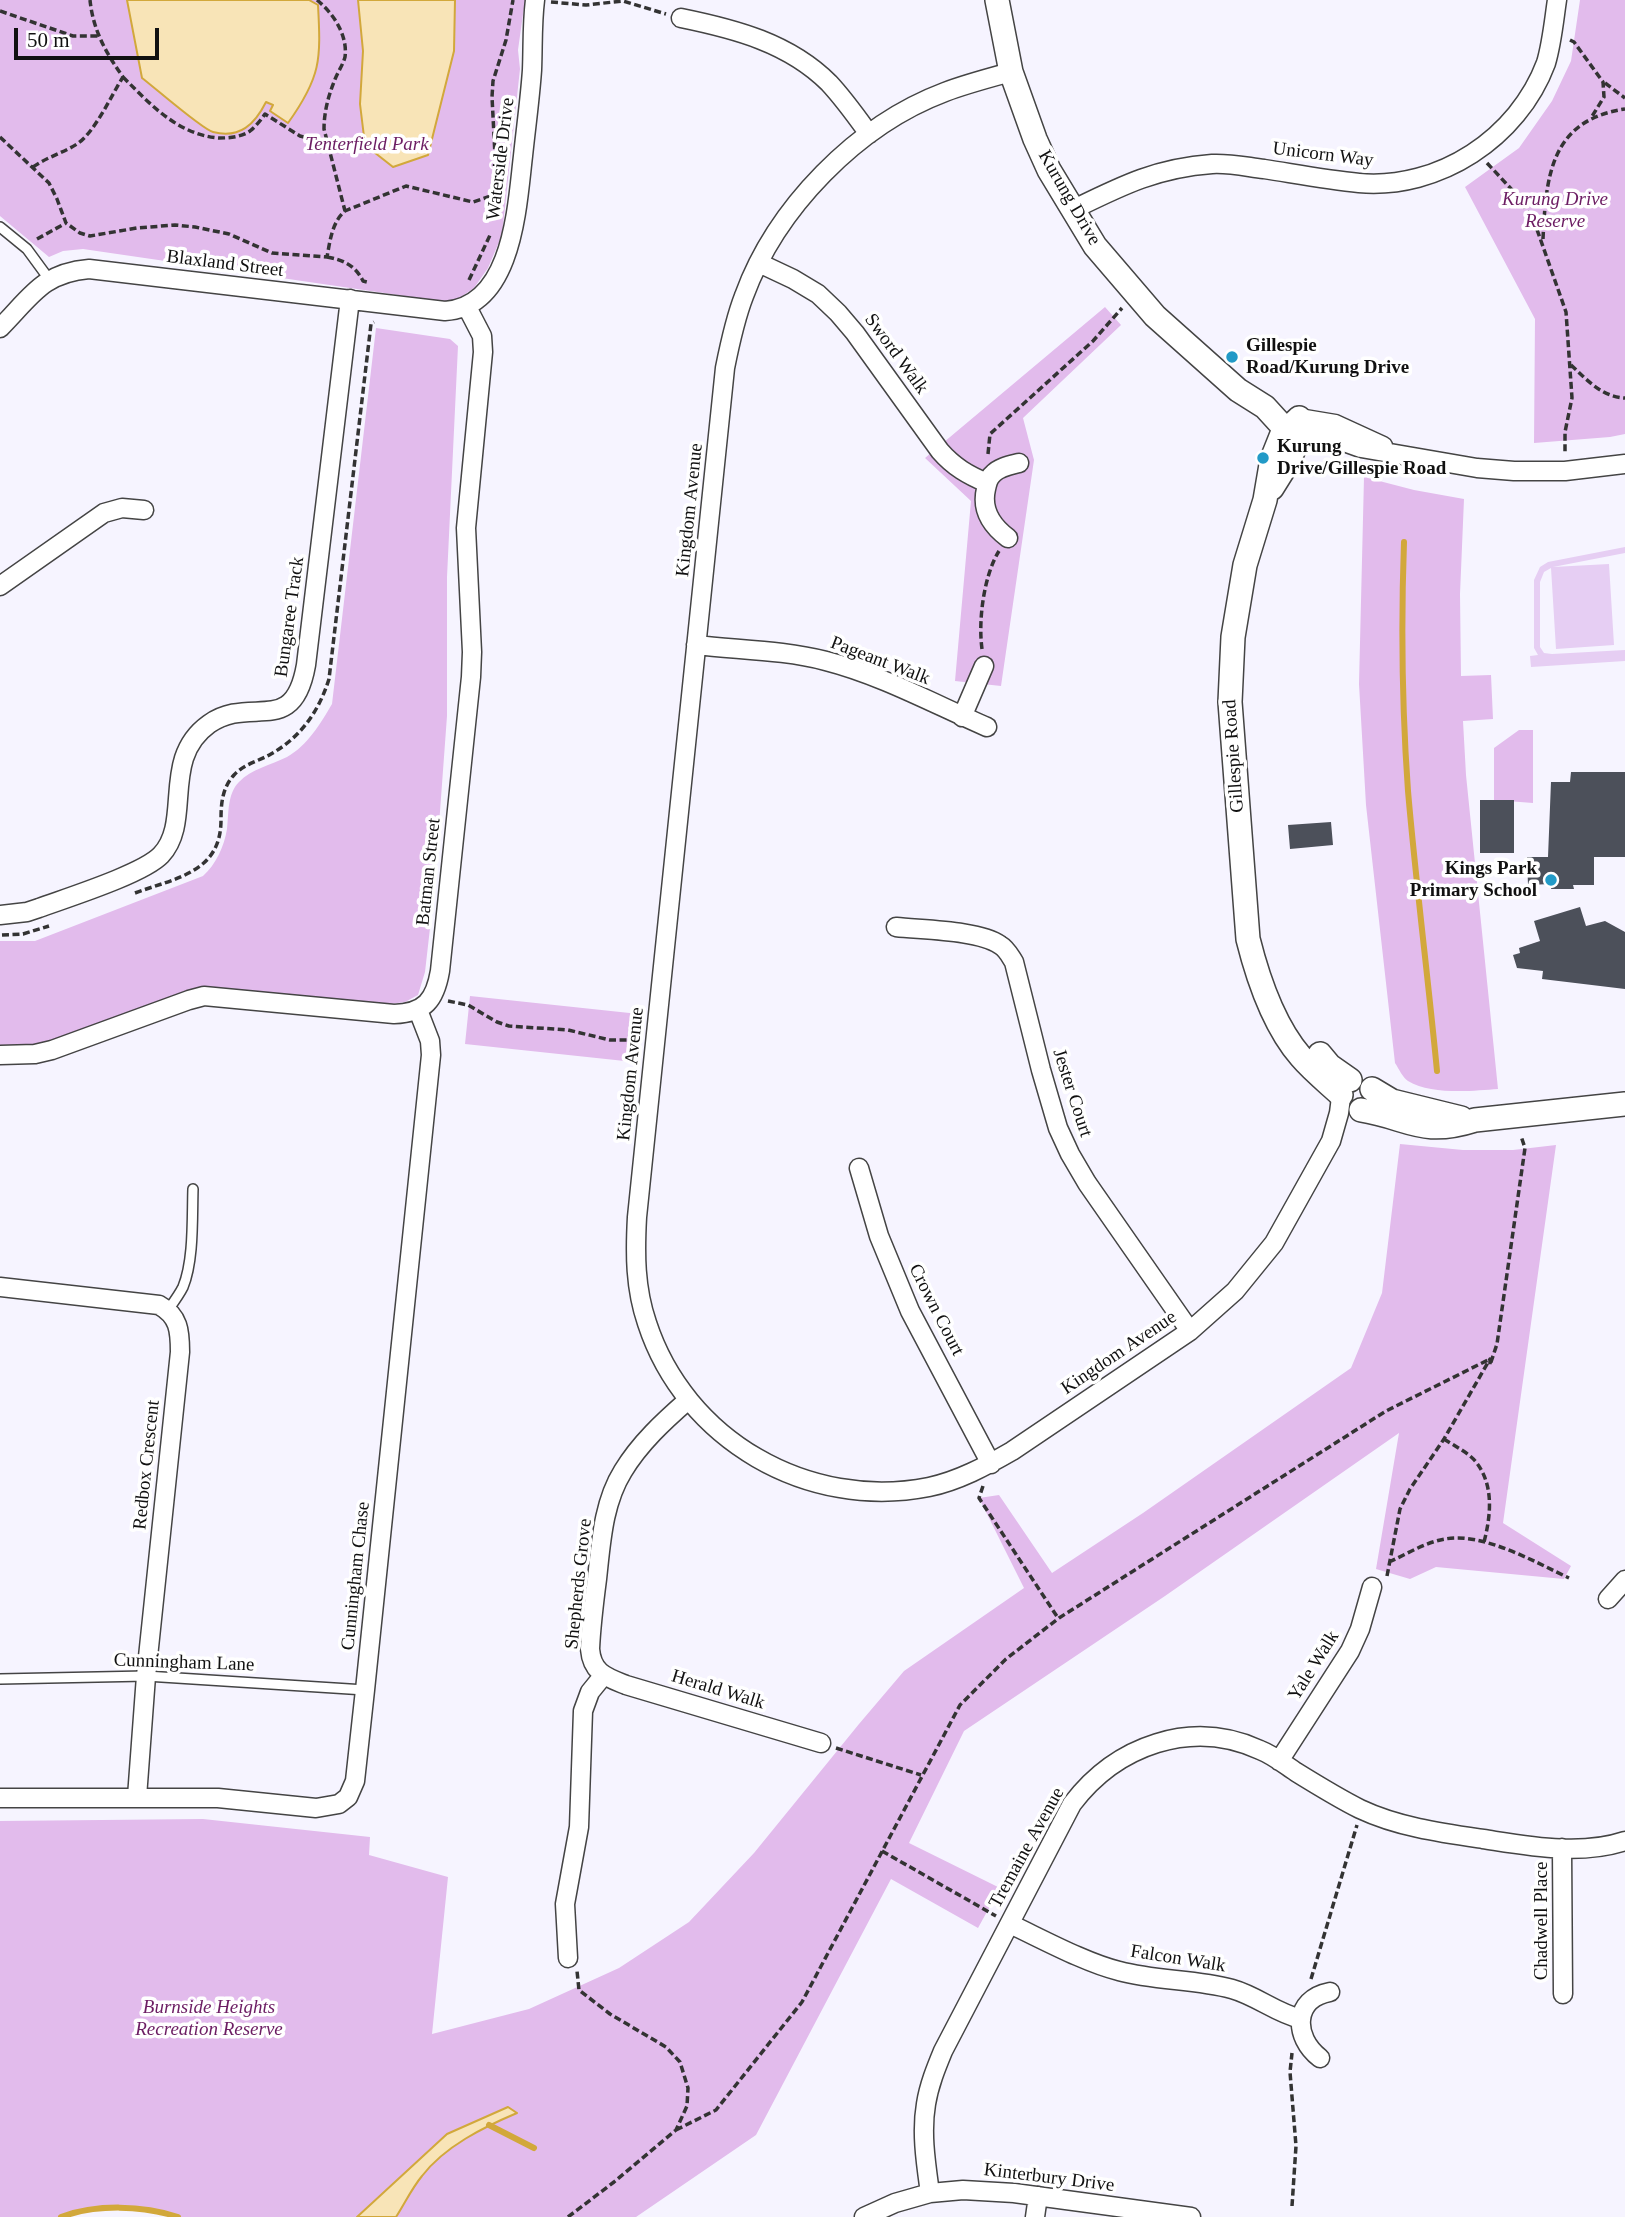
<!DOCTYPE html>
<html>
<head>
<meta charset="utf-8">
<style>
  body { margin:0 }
  #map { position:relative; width:1625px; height:2217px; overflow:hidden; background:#f6f4ff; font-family:Georgia,serif }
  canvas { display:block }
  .scale { position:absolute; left:14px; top:28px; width:145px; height:32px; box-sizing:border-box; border:4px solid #111; border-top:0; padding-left:9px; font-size:21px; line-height:24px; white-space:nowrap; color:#111; -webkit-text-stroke:5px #fff; paint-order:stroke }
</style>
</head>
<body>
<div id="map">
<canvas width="1625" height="2217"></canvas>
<div class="scale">50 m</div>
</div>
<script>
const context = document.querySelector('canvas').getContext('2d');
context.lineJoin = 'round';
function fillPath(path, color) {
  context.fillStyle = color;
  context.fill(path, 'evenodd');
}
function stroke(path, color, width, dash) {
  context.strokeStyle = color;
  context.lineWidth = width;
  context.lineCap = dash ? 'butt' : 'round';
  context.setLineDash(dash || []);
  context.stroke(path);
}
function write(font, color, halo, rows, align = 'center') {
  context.font = font + ' Georgia,serif';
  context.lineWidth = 7;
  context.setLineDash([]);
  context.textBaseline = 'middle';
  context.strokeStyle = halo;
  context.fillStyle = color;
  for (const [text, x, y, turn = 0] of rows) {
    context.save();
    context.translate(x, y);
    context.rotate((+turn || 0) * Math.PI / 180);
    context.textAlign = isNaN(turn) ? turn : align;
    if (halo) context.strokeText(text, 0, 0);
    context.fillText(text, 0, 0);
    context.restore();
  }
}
fillPath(new Path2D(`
  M0 0H525L518 50 520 69 502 235 488 268 474 288 458 299 446 302 83 249 63 251 49 257 0 216Z
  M1580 0H1625V434L1610 437 1534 443 1535 319 1465 187 1519 148 1552 101 1571 61Z
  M1105 307 1121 325 1023 418 1034 460 1001 686 955 681 971 501 925 458Z
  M376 328 450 339 458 346 447 577V716L434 893 425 972 418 995 405 1002 390 1004 211 988 36 1046 0 1048V941H35L203 876C216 864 224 847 227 829 229 813 227 794 239 782 251 769 271 765 287 757 307 746 321 723 332 704Z
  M1364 477 1414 490 1464 499 1460 594 1461 676 1491 675 1493 719 1463 721 1466 775 1498 1089C1472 1091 1431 1095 1408 1081 1403 1078 1399 1069 1395 1063L1366 805 1359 684Z
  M1519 730H1533V803L1494 800V748Z
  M470 996 639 1014 634 1062 465 1044Z
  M1400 1144 1463 1150H1513L1556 1145 1503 1523 1571 1566 1564 1579 1436 1567 1410 1579 1376 1569 1399 1433 1165 1596 964 1731 909 1843 1000 1888 978 1928 891 1879 756 2135 636 2217H178L164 2212 116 2208 77 2211 61 2217H0V1821L203 1819 370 1837 369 1855 448 1877 432 2034 529 2009 619 1968 689 1922 754 1853 859 1724 904 1671 1024 1588 979 1498 999 1495 1052 1573 1143 1513 1351 1368 1382 1293Z`), '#e2bbec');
fillPath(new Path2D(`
  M1625 547V553L1553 567 1609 564 1614 645 1556 649 1551 568 1544 572 1540 582V647L1544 653 1552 654 1625 650V661L1531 667 1530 656 1538 655 1534 648V580L1540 567 1548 562Z`), '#e6cef3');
const water = new Path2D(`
  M127 0H309L318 5C321 60 321 77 288 123L270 111 273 105 266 102C255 124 240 139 213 132 203 130 154 87 142 78Z
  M358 0H455L454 51 428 155 393 167 365 145 360 104 363 51Z
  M508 2107 517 2113C484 2127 445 2146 422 2176 412 2188 405 2203 396 2217H357L447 2134Z`);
fillPath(water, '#f8e4b7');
stroke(water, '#d2a83b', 2);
stroke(new Path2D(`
  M1404 542C1401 625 1402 708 1408 791 1416 884 1428 977 1437 1071
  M489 2125 534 2148
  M61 2217C96 2204 143 2205 178 2217`), '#d2a83b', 6);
fillPath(new Path2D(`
  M1571 772H1625V857H1594V885H1573L1574 889H1551V884L1528 885 1527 857H1548L1551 782H1570Z
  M1480 800H1514V853H1480Z
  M1331 822 1333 845 1290 849 1288 825Z
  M1580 907 1586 926 1605 921 1625 932V989L1542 979 1543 971 1517 968 1513 955 1520 953 1519 948 1540 941 1534 921Z`), '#4c505a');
const service = new Path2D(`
  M0 227 27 249 49 279
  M168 1310C173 1303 179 1295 183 1287 194 1260 192 1218 193 1189
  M0 1679 146 1676 365 1690`);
const minor = new Path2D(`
  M681 18C735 29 789 43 829 83 844 99 856 116 869 134
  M1011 72C989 78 966 84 945 92 857 125 776 208 744 296 735 319 730 343 725 368L637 1217C635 1254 635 1288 647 1323 685 1440 808 1511 929 1487 958 1481 986 1466 1012 1451L1190 1331 1235 1291 1274 1243 1331 1141 1339 1113 1341 1097
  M1072 210C1121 186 1156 168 1212 164 1230 163 1247 167 1264 169 1296 174 1327 180 1359 183 1439 190 1518 138 1546 63 1552 43 1554 20 1557 0
  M759 263 793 279 818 294 838 313 855 333 940 451C954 467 968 475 987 483
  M0 328C31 297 42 273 89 269L445 311C513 307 517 206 523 156 526 127 530 99 532 70 533 46 532 24 535 0
  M1299 418 1335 424 1383 446
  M1287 431 1298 435 1333 438 1361 448 1477 468 1514 471H1565L1625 464
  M1008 538C992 526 981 510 986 489 987 484 989 477 993 474 999 467 1011 465 1019 463
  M0 586 104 513 122 508 144 510
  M696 645C739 650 784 650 826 661 881 675 934 704 987 727
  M962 717 984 666
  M0 915 27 912 39 908C66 898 143 874 161 855 193 821 160 759 209 724 251 694 293 739 306 665L350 299
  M896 927C922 930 979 930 1000 945 1007 949 1010 956 1014 962L1041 1070 1058 1128 1070 1154 1087 1183 1190 1331
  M0 1055 35 1054 52 1050 189 1000 204 996 394 1014C425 1013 435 1000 440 971L471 677 472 652 466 528 483 352 482 336 467 307
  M859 1168 879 1236 910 1311 991 1464
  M0 1287 159 1305C179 1316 180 1331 180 1352L146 1676 137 1797
  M688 1400C664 1421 640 1443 623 1471 603 1503 601 1543 597 1579 594 1602 591 1626 590 1649 592 1673 606 1677 626 1685L821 1743
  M1608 1599 1625 1580
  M1279 1761 1350 1651 1360 1629 1372 1587
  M0 1798H218L316 1808 339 1804 348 1797 355 1781 365 1690 431 1055 430 1041 418 1010
  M1562 1848 1563 1994
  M1010 1924C1042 1939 1086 1963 1119 1971 1156 1981 1195 1979 1232 1989 1257 1996 1276 2013 1301 2019
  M568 1958 565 1904 579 1827 583 1711 590 1692 603 1676
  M1320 2058C1293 2037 1293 1999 1330 1992
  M930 2193C926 2164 921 2133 926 2104 929 2085 936 2068 943 2051L1072 1804C1116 1746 1191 1718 1260 1750 1273 1755 1284 1764 1296 1772 1317 1785 1338 1798 1360 1809 1398 1827 1442 1833 1483 1839 1529 1846 1580 1856 1625 1841
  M864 2217 895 2203 930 2193 963 2190 1014 2193 1191 2217
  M1035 2217 1038 2196`);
const tertiary = new Path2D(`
  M997 0 1011 72 1035 139 1049 170 1095 246 1155 316 1238 390 1265 407 1286 430
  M1299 418 1282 434 1272 459 1265 500 1245 565 1233 637 1230 702 1248 939C1258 979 1274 1026 1301 1057 1313 1071 1328 1083 1341 1095
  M1272 488 1287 464 1298 441 1299 418
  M1320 1054 1330 1066 1350 1080
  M1372 1089 1392 1101 1461 1118
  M1361 1110C1410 1118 1421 1137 1475 1120L1625 1104`);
stroke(service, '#444', 12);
stroke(minor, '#444', 21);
stroke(tertiary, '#444', 26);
stroke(new Path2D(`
  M317 0C333 13 348 35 345 57 343 65 337 73 334 82 328 97 324 113 324 129L345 211
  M551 2 586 5 623 1 666 14
  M0 11 73 36H98
  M1570 40 1574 42 1603 82 1604 97 1591 118
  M123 77C150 104 178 135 219 138 230 138 241 137 250 131 256 126 261 120 265 114L300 136 328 144
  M1605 83 1625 98
  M0 137 49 183 57 199 66 223 80 233 90 236 137 228 175 225 195 227 229 234 272 253 327 257C330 241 332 222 345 211L406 186 473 202 497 194
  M1487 163 1515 193 1534 221 1566 312 1572 398 1565 432V454
  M33 167C47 157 63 153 77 144 95 132 111 96 123 77 106 53 93 30 90 0
  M496 212 497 194 492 97 493 81 506 40 513 0
  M37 239 66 223
  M1543 239C1546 177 1550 120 1625 109
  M327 257C343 260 355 265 363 281L367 282
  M469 280 491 233
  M1571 365C1587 380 1602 397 1625 398
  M988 454 990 434 1093 341 1122 308
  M982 649C978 620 984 575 999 551
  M135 893C175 878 221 873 221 820 221 804 222 788 234 775 244 764 259 761 271 754 301 737 319 711 329 679L371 324 374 322
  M2 935 23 934 49 926
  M448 1001 468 1005 497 1022 509 1026 568 1030 610 1040H639
  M1444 1439C1454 1446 1468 1452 1476 1462 1494 1485 1491 1515 1484 1542
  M983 1486 979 1498 1058 1618
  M1389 1562C1407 1554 1426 1542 1445 1539 1483 1532 1535 1562 1569 1578
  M1387 1576 1400 1509 1410 1489 1444 1439 1490 1359V1365L1497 1344 1525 1148 1521 1136
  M836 1748 921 1775
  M882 1851 996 1916
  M1311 1979 1357 1825
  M676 2130 716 2110 802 2002 960 1705 1006 1659 1059 1618 1386 1411 1490 1359
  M1292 2206 1296 2146 1290 2072 1292 2053
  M568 2217 614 2182 676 2130 687 2106 688 2088 680 2062 666 2047 610 2014 579 1990 577 1971`), '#333', 3.5, [7, 3.5]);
stroke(service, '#fff', 9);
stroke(minor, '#fff', 18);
stroke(tertiary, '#fff', 23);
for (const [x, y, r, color] of [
  [1232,357,7,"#229ac7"],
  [1263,458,7,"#229ac7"],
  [1551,880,7,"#229ac7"]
]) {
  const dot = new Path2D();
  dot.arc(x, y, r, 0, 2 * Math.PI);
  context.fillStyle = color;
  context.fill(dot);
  stroke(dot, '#fff', 2.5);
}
write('italic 19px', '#6c1d63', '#fff', [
  ["Tenterfield Park",367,145],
  ["Kurung Drive",1555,200],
  ["Reserve",1555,222],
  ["Burnside Heights",209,2008],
  ["Recreation Reserve",209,2030]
]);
write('19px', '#111', '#fff', [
  ["Unicorn Way",1323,155,7],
  ["Waterside Drive",501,159,-83],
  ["Kurung Drive",1069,198,60],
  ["Blaxland Street",225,264,7],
  ["Sword Walk",896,354,54],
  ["Kingdom Avenue",690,510,-84],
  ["Bungaree Track",290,617,-82],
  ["Pageant Walk",880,661,21],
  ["Gillespie Road",1234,756,-94],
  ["Batman Street",429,872,-84],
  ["Kingdom Avenue",631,1074,-84],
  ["Jester Court",1072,1093,72],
  ["Crown Court",936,1310,63],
  ["Kingdom Avenue",1119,1353,-34],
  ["Redbox Crescent",147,1465,-84],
  ["Cunningham Chase",356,1576,-84],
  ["Shepherds Grove",579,1584,-84],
  ["Cunningham Lane",184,1663,2],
  ["Yale Walk",1314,1666,-58],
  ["Herald Walk",718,1690,17],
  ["Tremaine Avenue",1027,1848,-61],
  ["Chadwell Place",1542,1921,-90],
  ["Falcon Walk",1178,1959,9],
  ["Kinterbury Drive",1049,2178,7]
]);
write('bold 19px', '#111', '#fff', [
  ["Gillespie",1246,346],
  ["Road/Kurung Drive",1246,368],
  ["Kurung",1277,447],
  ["Drive/Gillespie Road",1277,469],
  ["Kings Park",1537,869,"right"],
  ["Primary School",1537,891,"right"]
], 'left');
</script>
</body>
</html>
